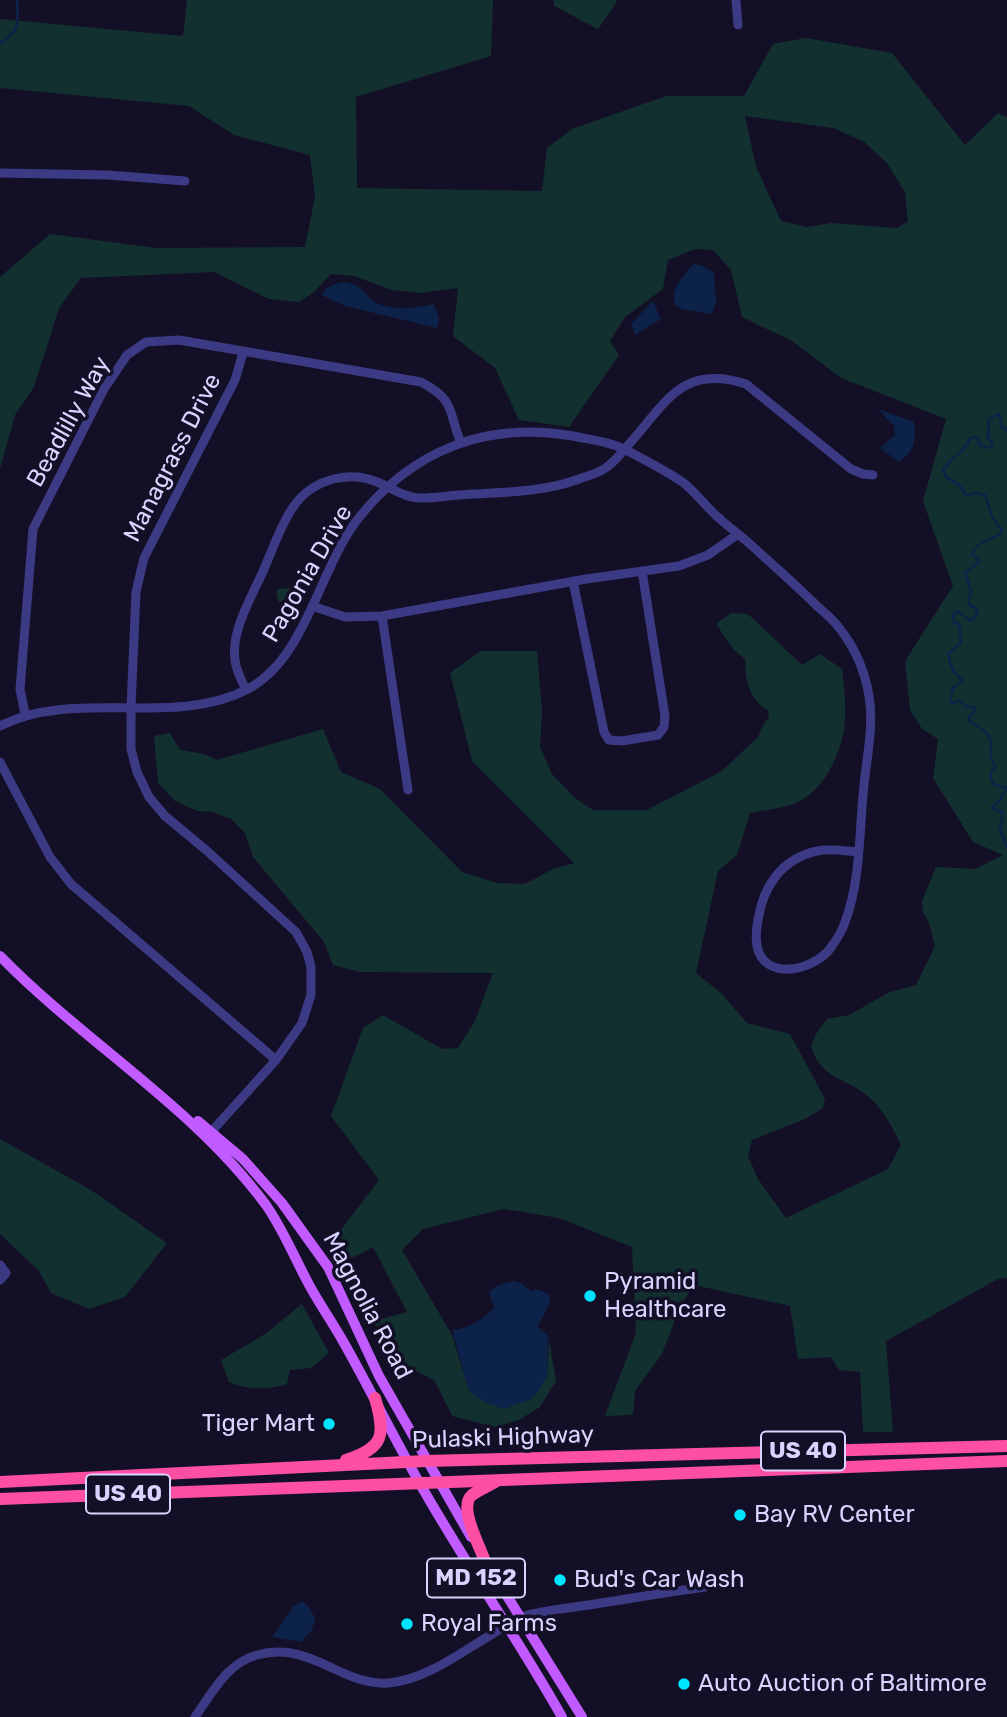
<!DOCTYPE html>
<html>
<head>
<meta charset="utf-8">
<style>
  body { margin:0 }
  canvas { display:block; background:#130f26 }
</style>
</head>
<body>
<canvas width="1007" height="1717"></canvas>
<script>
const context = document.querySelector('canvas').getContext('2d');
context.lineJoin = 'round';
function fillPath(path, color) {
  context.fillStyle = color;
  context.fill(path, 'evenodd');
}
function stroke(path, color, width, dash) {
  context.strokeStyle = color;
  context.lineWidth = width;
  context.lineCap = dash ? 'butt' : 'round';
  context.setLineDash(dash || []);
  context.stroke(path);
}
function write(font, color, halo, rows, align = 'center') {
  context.font = font + ' Rubik,sans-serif';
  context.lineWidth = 7;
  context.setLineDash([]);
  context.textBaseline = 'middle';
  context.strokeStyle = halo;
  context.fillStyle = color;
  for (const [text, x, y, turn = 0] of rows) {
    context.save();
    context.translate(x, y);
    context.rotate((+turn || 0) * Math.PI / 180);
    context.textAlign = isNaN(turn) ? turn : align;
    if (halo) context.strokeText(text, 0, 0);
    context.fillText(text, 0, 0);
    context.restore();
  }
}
fillPath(new Path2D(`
  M187 0H493L491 56 356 97 357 188 542 191 547 148 572 129 666 96H744L773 44 806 38 892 53 965 145 998 113 1007 117V1278L998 1279 886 1341 893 1432H863L860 1372 839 1370 831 1357 798 1359 790 1306 694 1285 680 1307 662 1354 635 1391 633 1413 631 1415 605 1416 636 1333 632 1247 559 1218 504 1209 423 1229 402 1250 452 1335 469 1391 547 1376 549 1339 556 1381 540 1407 519 1420 495 1427 452 1416 435 1381 393 1358 373 1321 407 1312 373 1247 346 1261 334 1239 379 1180 331 1116 363 1028 383 1015 442 1049 458 1048 475 1021 493 973 360 972 333 965 324 942 253 857 245 833 231 819 213 812 198 811 175 801 158 783 154 736 170 733 180 750 204 754 217 760 323 729 341 772 380 789 462 872 497 883 525 884 553 869 574 863 472 761 450 673 481 651H537L542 711 540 747 552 774 575 798 593 810H647L722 771 758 737 765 721 769 719 768 710C749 700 745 679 745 659L734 650 716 624 731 613 748 614 802 665 820 654 842 669C847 709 849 737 828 773 820 786 808 799 793 804 779 809 764 810 750 813L737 855 718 871 696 973 721 993 747 1023 790 1034 825 1099 823 1108 805 1119 752 1140 748 1156 758 1179 786 1218 888 1169 901 1145C893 1128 885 1113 871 1099 848 1077 823 1082 811 1047L816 1034 827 1019 849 1015 890 992 916 985 935 946 929 923 923 912 922 901 936 867 975 869 1003 855 973 842 933 778 938 739 922 729 910 710 905 661 953 586 923 501 946 419 841 378 792 341 742 317 731 270 713 250 695 249 668 260 663 289 625 317 610 341 619 355 569 427 519 420 495 368 453 336 458 288 420 293 392 290 354 276 331 274 314 292 299 302 269 299 214 272 81 278 59 308 34 387 15 415 0 469V277L50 234 156 248 305 247 315 197 310 155 234 135 189 106 0 88V19L183 36ZM745 116 833 128 863 141 887 163 905 192 908 222 896 228 831 223 807 227 781 221 756 167Z
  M553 0H616L617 2 598 29 554 6Z
  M291 588 299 592 301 600 297 602H279L276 595 278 589Z
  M0 1139 91 1190 167 1243 125 1297 89 1309 51 1293 39 1271 0 1234Z
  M302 1304 329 1353 311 1368 290 1370 287 1384C269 1390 246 1390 229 1382L221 1360 265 1334Z`), '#12302f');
fillPath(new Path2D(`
  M694 264 703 266 714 273 716 302 712 314 682 309 675 305C670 289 683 275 694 264Z
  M344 282C364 285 363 295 377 303 395 312 417 308 434 304L439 318 437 328 345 306 322 295C326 286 335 284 344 282Z
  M653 301 661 319 635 335 631 324Z
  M878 409 914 422C915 442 916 449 899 462L880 448 895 435 894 426Z
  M513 1281 521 1283 532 1292 535 1289 547 1293 550 1296C551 1308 541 1316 538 1327L548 1336 547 1376 537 1393 529 1400 504 1409 486 1403 469 1391 452 1330C468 1329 482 1320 494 1308L489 1292 498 1285Z
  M302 1601 309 1607 315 1618 312 1630 301 1642 272 1637 293 1607Z`), '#0c2248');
stroke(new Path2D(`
  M0 43C21 31 18 22 17 0
  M1007 430 1002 427 999 414 989 419 988 438 993 443 991 448 980 445 977 437 970 438C965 453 949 458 943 471L946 477 959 485 966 496 975 493 985 495C990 508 990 519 1001 528V533C990 542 984 537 973 551V556L979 559V562L965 573 971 591 968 601 970 606 977 608 978 611 972 621 956 611 953 616 954 623 959 624 961 643 949 653C948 663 955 675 963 681L953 688 950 701 954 703 960 700 966 707 972 706 975 708 973 714 969 717 970 721C975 725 984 729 988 735 996 746 985 753 996 767L991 772V780L995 785 1007 788 999 801 991 808 1003 812 1000 830 1007 847`), '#0c2248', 2.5);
stroke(new Path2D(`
  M736 0 738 25
  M0 173 108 175 185 181
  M573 581 604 732 609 740 622 741 658 735 664 727 665 716 642 571
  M312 606 345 617 382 616 586 579 679 566 708 555 738 534
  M382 616 408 790
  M246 690C242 681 236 671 235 660 231 634 248 603 259 580 272 554 284 509 307 492 326 477 354 472 377 482 392 488 405 498 421 498 434 498 446 496 458 495 498 492 542 493 579 479 587 476 596 474 604 469 614 463 622 452 630 443 667 401 683 364 746 384L851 469 863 474 873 475
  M25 714 20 689 33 529 104 389 127 355 146 342 179 340 421 382C456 400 448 412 461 443
  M0 726C74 688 175 728 248 689 306 658 319 570 357 520 412 450 486 421 573 436 591 440 612 442 628 451 646 461 669 472 685 484 697 494 707 508 720 519 730 528 741 536 751 545 773 565 796 585 817 606 825 613 834 620 840 629 855 648 865 672 869 696 874 725 867 755 864 785 859 830 861 880 845 922 842 932 835 942 829 950 813 969 772 980 759 953 755 943 756 930 758 920 763 887 781 859 817 851 829 848 845 851 858 852
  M0 762 50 857 71 884 276 1060
  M211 1132 276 1060 302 1023 311 995V967L307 952 296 932 206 850 165 816 149 797 137 772 131 749V707L136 592 144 558 235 380 243 353
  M0 1265 6 1273 0 1280
  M195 1717C212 1693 227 1663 257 1655 311 1640 342 1687 389 1683 428 1679 461 1652 494 1633 502 1628 512 1621 521 1617 542 1610 568 1608 589 1605 628 1599 666 1592 705 1587`), '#3d3a85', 9);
stroke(new Path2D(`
  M0 956C85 1043 193 1106 266 1205 282 1228 293 1254 306 1279 317 1301 332 1321 344 1343 370 1389 393 1436 419 1482 464 1562 517 1637 562 1717
  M198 1121 243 1159 282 1203 328 1267 379 1376 471 1537
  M481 1554 582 1717`), '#c25bff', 10);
stroke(new Path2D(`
  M346 1460C384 1448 386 1435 375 1398
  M0 1482 426 1461 1007 1446
  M0 1499 1007 1461
  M484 1559C479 1544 458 1507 472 1495 479 1490 489 1486 497 1481`), '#ff4fa3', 12);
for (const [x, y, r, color] of [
  [590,1296,7,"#00e5ff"],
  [329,1424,7,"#00e5ff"],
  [740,1515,7,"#00e5ff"],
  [560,1580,7,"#00e5ff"],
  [407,1624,7,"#00e5ff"],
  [684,1684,7,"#00e5ff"]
]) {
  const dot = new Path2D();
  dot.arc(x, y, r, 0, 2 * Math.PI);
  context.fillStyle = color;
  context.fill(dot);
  stroke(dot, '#130f26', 2.5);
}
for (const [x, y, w] of [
  [803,1451,84],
  [128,1494,84],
  [476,1578,98]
]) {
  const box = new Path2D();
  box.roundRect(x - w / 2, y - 19.5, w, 39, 5);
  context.fillStyle = '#130f26';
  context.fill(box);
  stroke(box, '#d9d4ff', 2);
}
write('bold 23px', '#d9d4ff', null, [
  ["US 40",803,1451],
  ["US 40",128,1494],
  ["MD 152",476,1578]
]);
write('24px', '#d9d4ff', '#130f26', [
  ["Beadlilly Way",69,422,-61],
  ["Managrass Drive",173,458,-63],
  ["Pagonia Drive",308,574,-60],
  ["Magnolia Road",367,1306,62],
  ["Pulaski Highway",503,1438,-2]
]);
write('24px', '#d9d4ff', '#130f26', [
  ["Pyramid",604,1282],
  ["Healthcare",604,1310],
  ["Tiger Mart",315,1424,"right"],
  ["Bay RV Center",754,1515],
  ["Bud's Car Wash",574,1580],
  ["Royal Farms",421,1624],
  ["Auto Auction of Baltimore",698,1684]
], 'left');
</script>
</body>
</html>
